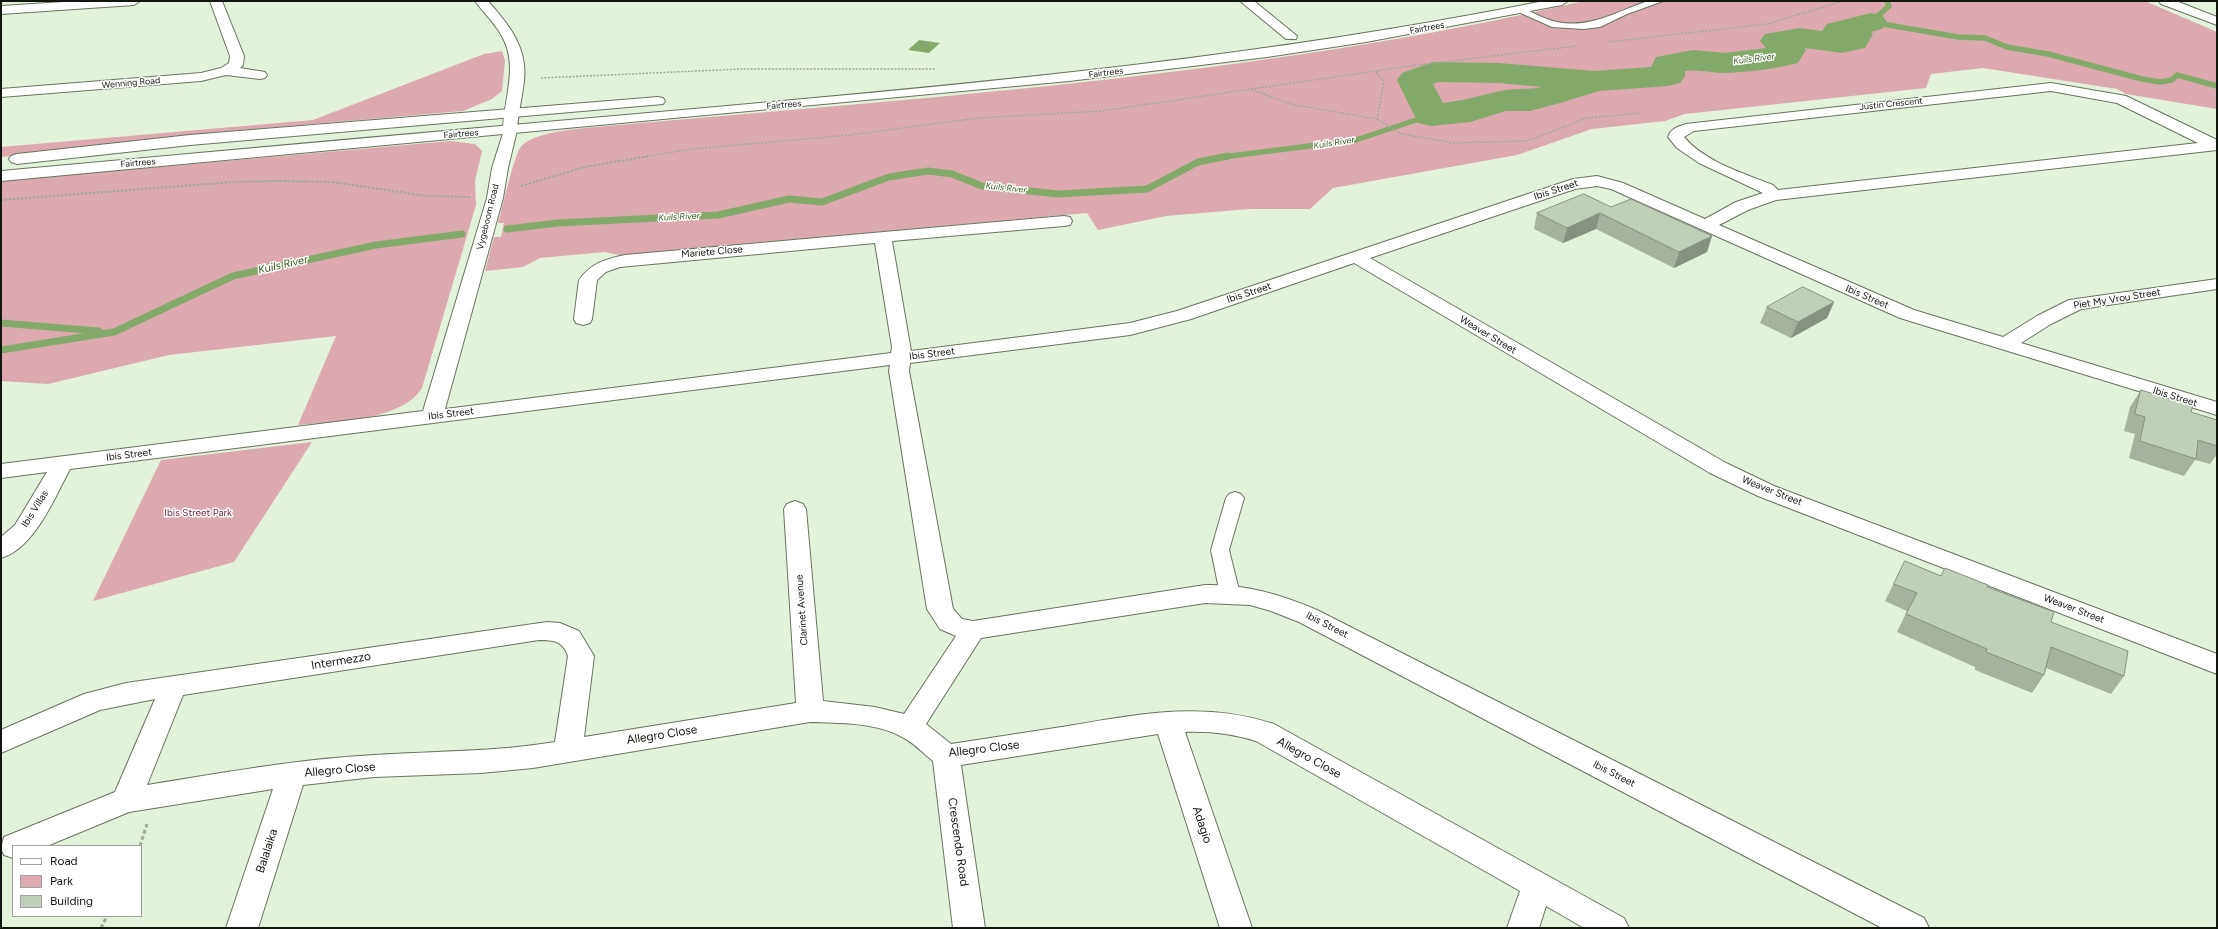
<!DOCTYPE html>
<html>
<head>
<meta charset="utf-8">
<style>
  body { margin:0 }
  #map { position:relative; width:2218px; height:929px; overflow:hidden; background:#e3f2da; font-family:Figtree,sans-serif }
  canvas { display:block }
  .frame { position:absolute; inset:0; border:2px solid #11160e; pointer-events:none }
  .legend { position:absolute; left:12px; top:845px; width:130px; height:72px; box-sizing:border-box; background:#fff; border:1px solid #a0a29f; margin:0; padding:5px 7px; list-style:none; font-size:12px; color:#11160e }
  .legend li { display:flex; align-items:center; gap:8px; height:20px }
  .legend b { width:20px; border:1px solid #a0a29f }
</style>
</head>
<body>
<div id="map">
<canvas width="2218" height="929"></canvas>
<div class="frame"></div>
<ul class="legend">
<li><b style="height:5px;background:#fff"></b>Road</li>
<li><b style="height:11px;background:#dca9b1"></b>Park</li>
<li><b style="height:11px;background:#c0d0b8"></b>Building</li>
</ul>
</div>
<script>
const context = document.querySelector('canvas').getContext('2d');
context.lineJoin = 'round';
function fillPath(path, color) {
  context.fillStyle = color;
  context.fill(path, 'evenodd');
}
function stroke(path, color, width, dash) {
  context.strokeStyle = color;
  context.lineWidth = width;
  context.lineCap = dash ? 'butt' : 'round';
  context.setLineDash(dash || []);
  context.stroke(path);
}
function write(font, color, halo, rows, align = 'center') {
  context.font = font + ' Figtree,sans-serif';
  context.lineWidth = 3;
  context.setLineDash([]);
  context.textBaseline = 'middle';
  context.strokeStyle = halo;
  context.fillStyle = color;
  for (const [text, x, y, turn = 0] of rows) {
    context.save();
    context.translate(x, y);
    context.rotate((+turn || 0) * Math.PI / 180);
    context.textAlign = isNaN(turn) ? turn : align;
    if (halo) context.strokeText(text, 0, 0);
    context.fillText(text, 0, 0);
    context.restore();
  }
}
fillPath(new Path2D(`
  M1584 1H2145L2217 32V109L2126 94 2117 89 1983 68 1931 74 1926 88 1685 114 1665 121 1592 129 1517 155 1333 188 1310 209H1249L1166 216 1098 230 1087 213 620 255 604 252 540 258 523 267 485 271 494 237H501L504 223H498C502 209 514 157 520 148 529 135 560 131 575 129 912 98 1254 78 1584 1Z
  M502 51 505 61 502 91 492 99 463 111 209 133 1 157V147L313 120 484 54Z
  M450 141 475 144 482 151 475 181 476 205 422 388C400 422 334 421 298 425L336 336 169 355 48 384 1 381V181Z
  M312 442 234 562 93 601 161 460Z`), '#dca9b1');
fillPath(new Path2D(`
  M919 40 940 43 929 53 908 50Z`), '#83aa6b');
stroke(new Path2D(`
  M1871 22 1958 37 1985 38 2007 47 2048 54 2142 79 2160 82 2172 80 2177 75 2217 86
  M1871 22 1889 6 1887 1
  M1223 157 1356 140 1431 115`), '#83aa6b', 5.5);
stroke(new Path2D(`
  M507 229 558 223 718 215 789 199 822 202 889 177 928 171 952 174 982 186 1058 194 1147 189 1198 162 1228 156
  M1 323 99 331
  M1 350 114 332 233 276 376 245 462 234`), '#83aa6b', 7);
fillPath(new Path2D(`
  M1871 13 1882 15 1887 22 1882 29 1871 32 1873 34 1865 48 1842 53 1805 48 1806 50 1798 63C1775 69 1749 72 1726 73 1712 73 1699 69 1685 71V76L1680 83 1668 86 1599 91 1560 103 1530 111H1506L1470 122 1431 126 1418 123 1397 80 1402 73 1433 62 1499 63 1594 71 1651 67 1656 57 1693 50 1725 53 1766 48 1760 41 1765 34 1800 28 1822 31 1827 24ZM1438 82 1499 83 1542 87C1528 90 1514 88 1501 91 1481 95 1463 101 1443 103L1433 84Z`), '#83aa6b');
const service = new Path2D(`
  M1648 1H1663L1627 14 1600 27 1583 29 1552 27 1514 10 1519 7 1522 8C1533 12 1545 20 1557 22 1590 29 1618 11 1648 1Z
  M1235 492 1241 494 1244 498 1229 550 1240 594 1237 599 1230 601 1223 599 1220 594 1211 550 1226 498 1229 494Z`);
const minor = new Path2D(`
  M79 1H140L134 5 1 14V6Z
  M210 1H222L244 56 243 65 240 68 265 72 267 75 265 78 260 79 226 75 201 81 1 97V89L201 73 221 68 229 63 230 56Z
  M1240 1H1254L1297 36 1296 39H1286Z
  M2051 83 2126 96 2217 140V150L1776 200 1748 210 1719 225 1914 310 2003 337 2037 316 2069 300 2217 279V289L2081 309 2051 324 2021 343 2217 402V415L1900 318 1611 189 1597 186 1575 189 1370 258 1726 463 1774 486 2217 654V674L1758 496 1710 473 1354 263 1191 319 1130 335 910 363 909 371 953 609 962 619 973 621 1205 585C1245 584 1280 594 1317 610L1924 918 1929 928H1882L1299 622 1271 611 1250 605 1205 603 981 638 926 724 951 744C990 738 1029 732 1068 726 1140 714 1203 701 1274 724L1624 918 1629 928H1584L1546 906 1539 928H1507L1520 891 1256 741C1233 734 1209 731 1185 732L1252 928H1220L1158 734 961 765 985 928H953L933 761C923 753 915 744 904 738 877 722 840 723 810 722L533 768 481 773 374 777 303 785 258 928H226L273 789 129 812 47 846H13V858L4 855 1 848 4 837 115 792 155 699 100 710 1 753V730L84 694 126 683 547 622 560 623 579 631 594 656 584 737 796 703 784 509 787 504 795 501 803 504 806 509 823 701 875 707 904 714 956 636 940 629 927 609 889 371 890 365 70 469C55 497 34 549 1 558V537L15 525 47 472 1 478V464L423 411 487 198 492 168 505 127H515L517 130 508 168 503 198 445 409 891 353 892 347 875 243 620 267 606 272 597 280 592 319 590 323 583 325 576 323 574 319 579 280C591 263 606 259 625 255L1064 216 1070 217 1072 221 1070 225 1064 226 892 241 911 351 1130 323 1177 311 1573 179 1597 176 1623 183 1705 219 1736 202 1763 193 1699 163 1677 148 1668 137C1671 128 1678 127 1686 124ZM2051 91 2117 103 2198 143 1778 190 1773 185C1743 173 1705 162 1684 137L1694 131ZM539 640C554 640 563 641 568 656L555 742C495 752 435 751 374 755 298 759 222 773 147 785L183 695Z`);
const tertiary = new Path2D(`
  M475 1H488C509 25 528 48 524 81 522 98 518 114 517 130L515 133H505L503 130C504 96 520 64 500 33 493 21 483 12 475 1Z
  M2159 1H2176L2217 17V25L2161 4Z`);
const secondary = new Path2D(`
  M1544 1H1568L1562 5 1366 42 1267 57 1069 81 1 181V171C239 149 478 128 716 107 994 82 1270 56 1544 1Z
  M658 97 663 98 665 101 663 104 190 145 17 164 11 162 9 159 11 156 17 154 190 135Z`);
stroke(service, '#67755f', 2);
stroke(minor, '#67755f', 2);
stroke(tertiary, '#67755f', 2);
stroke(secondary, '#67755f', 2);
stroke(new Path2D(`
  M1608 42 1767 24 1843 1
  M541 78 741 69H935
  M1251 89 1290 104 1377 119 1384 81 1375 71
  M1377 119 1402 134 1454 143 1527 141 1587 118 1641 113
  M643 157 692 149 850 135 978 118 1101 111 1410 66 1577 46`), '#9ea997', 1.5, [2, 1.5]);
stroke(new Path2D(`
  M521 186 585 167 649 156
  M1 200 233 182 279 181 332 182 427 196 471 197`), '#9ea997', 2, [2.5, 1.5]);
stroke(new Path2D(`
  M140 846 147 824
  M101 928 107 916`), '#9ea997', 3, [4, 2.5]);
fillPath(service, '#fff');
fillPath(minor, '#fff');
fillPath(tertiary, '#fff');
fillPath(secondary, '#fff');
fillPath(new Path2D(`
  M1611 207 1712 236 1707 252 1674 268 1596 229 1563 243 1534 229 1537 213Z
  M1834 302 1827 318 1791 338 1760 323 1767 307Z
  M2141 390 2191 412 2217 420V454L2210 464 2195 460 2184 476 2129 458 2135 434 2124 431 2130 407Z
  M1905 561 1941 576 1945 568 1987 587 2051 622 2124 676 2111 694 2046 668 2044 675 2032 693 1975 670V667L1897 632 1907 611 1885 601Z`), '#a5b39e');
fillPath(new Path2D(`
  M1600 213 1596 229 1563 243 1567 228Z
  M1712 236 1707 252 1674 268 1679 252Z
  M1834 302 1827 318 1791 338 1798 322Z`), '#869281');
const building = new Path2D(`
  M1584 194 1611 207 1631 199 1712 236 1679 252 1600 213 1567 228 1537 213Z
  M1803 287 1834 302 1798 322 1767 307Z
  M2141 390 2193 406 2191 412 2217 420V446L2198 440 2196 459 2140 441 2145 417 2135 414Z
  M1905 561 1941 576 1945 568 1988 585 1987 587 2054 612 2051 622 2128 651 2124 676 2051 647 2044 675 1986 652 1987 649 1906 614 1917 593 1894 584Z`);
fillPath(building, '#c0d0b8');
stroke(building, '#869281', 1);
write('9px', '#11160e', '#fff', [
  ["Fairtrees",1427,28,-10],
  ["Fairtrees",1106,73,-7],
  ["Wenning Road",131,83,-5],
  ["Justin Crescent",1891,104,-6],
  ["Fairtrees",784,105,-5],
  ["Fairtrees",461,134,-5],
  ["Fairtrees",138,163,-5],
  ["Vygeboom Road",488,217,-76]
]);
write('italic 9px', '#355918', '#fff', [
  ["Kuils River",1754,59,-7],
  ["Kuils River",1334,143,-9],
  ["Kuils River",1006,188,6],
  ["Kuils River",679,217,-3]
]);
write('10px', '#11160e', '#fff', [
  ["Ibis Street",1556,190,-18],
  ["Mariete Close",712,252,-5],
  ["Ibis Street",1249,293,-18],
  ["Ibis Street",1867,297,23],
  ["Piet My Vrou Street",2117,299,-9],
  ["Weaver Street",1488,335,31],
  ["Ibis Street",932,354,-7],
  ["Ibis Street",2175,397,17],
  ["Ibis Street",451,414,-7],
  ["Ibis Street",129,455,-7],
  ["Weaver Street",1772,491,22],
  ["Ibis Villas",35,509,-58],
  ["Weaver Street",2074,609,21],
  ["Clarinet Avenue",802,610,-94],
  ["Ibis Street",1327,625,27],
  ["Ibis Street",1614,774,27]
]);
write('10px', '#82253f', '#fff', [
  ["Ibis Street Park",198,513]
]);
write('italic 11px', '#355918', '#fff', [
  ["Kuils River",283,265,-13]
]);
write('12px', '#11160e', '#fff', [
  ["Intermezzo",341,661,-9],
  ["Allegro Close",662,735,-9],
  ["Allegro Close",984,749,-7],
  ["Allegro Close",1309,758,29],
  ["Allegro Close",340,770,-5],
  ["Adagio",1202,825,72],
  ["Crescendo Road",958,842,82],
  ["Balalaika",267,851,-72]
]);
</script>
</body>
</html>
